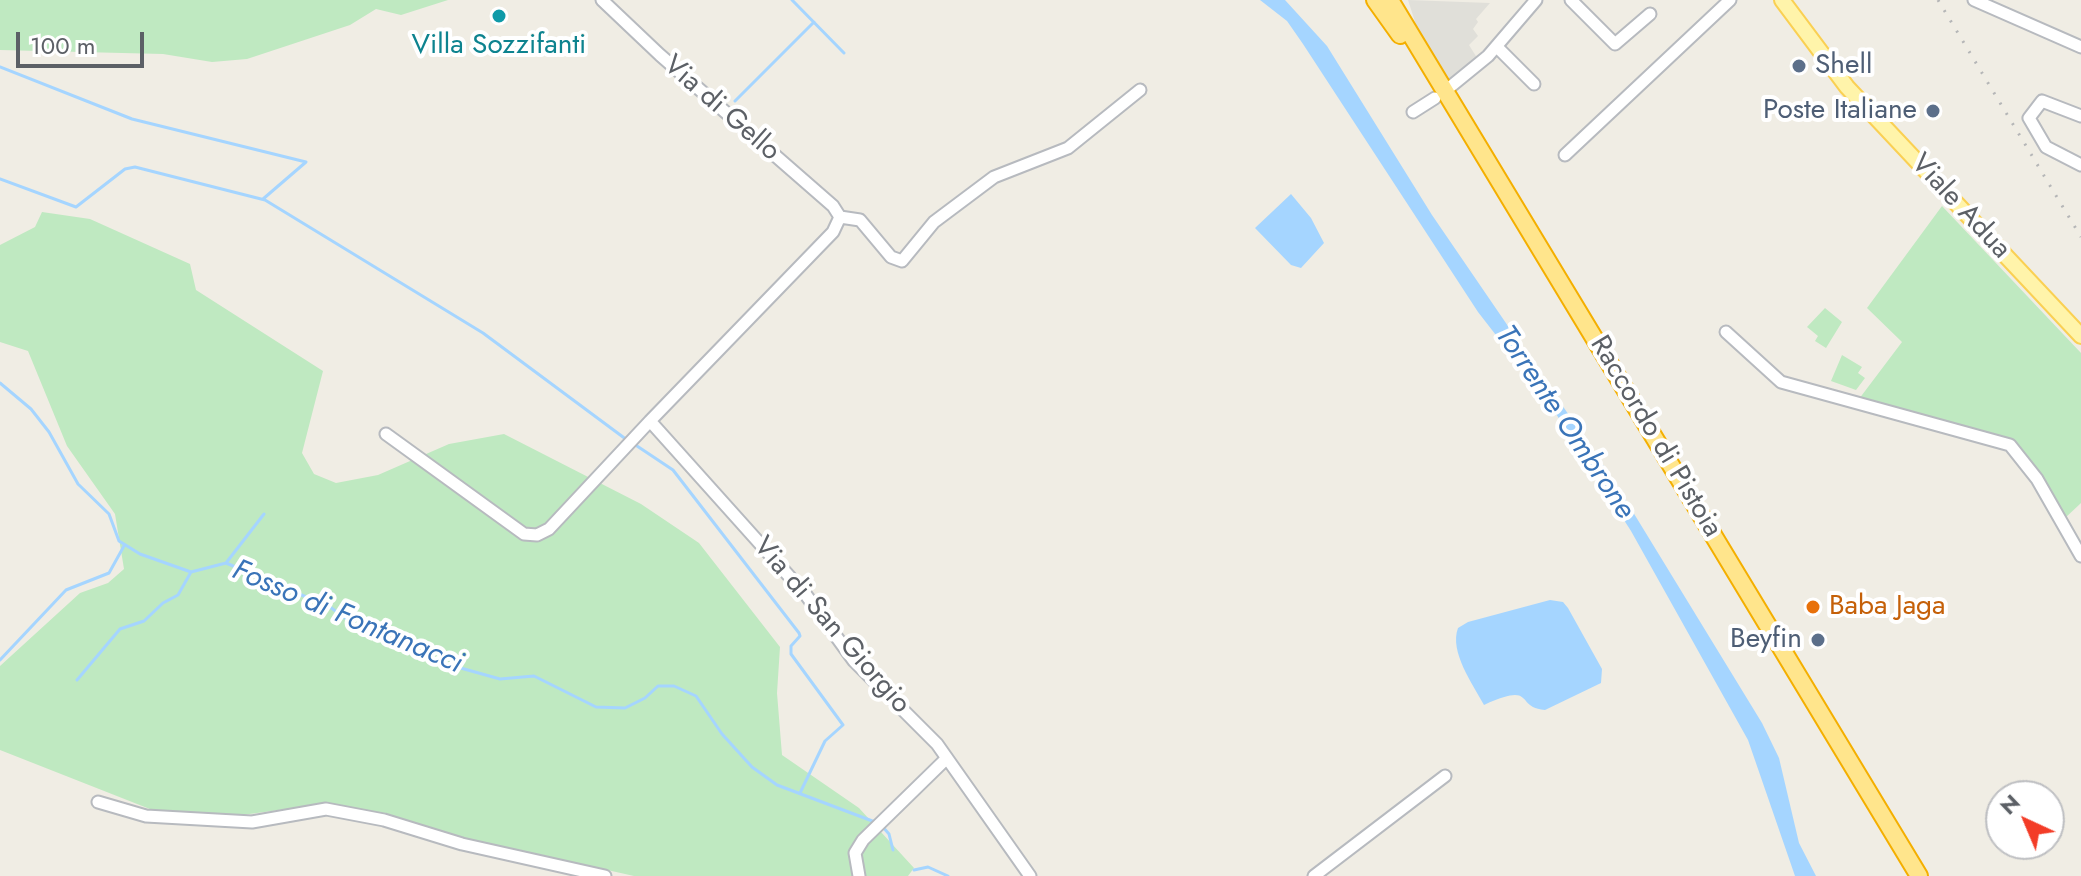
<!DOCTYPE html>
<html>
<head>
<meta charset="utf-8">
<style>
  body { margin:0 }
  #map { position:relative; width:2081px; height:876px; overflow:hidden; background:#f0ede4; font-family:Jost,sans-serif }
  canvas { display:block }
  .north { position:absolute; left:1985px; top:780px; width:80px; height:80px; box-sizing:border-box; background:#fff; border:2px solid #bebfc2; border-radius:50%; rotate:316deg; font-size:22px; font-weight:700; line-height:32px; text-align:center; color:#5c6066 }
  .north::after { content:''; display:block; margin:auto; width:28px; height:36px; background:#f33c27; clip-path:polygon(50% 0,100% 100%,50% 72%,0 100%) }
  .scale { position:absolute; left:16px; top:32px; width:128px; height:36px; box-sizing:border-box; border:4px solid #5c6066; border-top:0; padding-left:10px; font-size:24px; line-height:28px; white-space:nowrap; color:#5c6066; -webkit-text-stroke:6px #fff; paint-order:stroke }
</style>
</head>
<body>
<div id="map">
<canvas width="2081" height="876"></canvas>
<div class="north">N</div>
<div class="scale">100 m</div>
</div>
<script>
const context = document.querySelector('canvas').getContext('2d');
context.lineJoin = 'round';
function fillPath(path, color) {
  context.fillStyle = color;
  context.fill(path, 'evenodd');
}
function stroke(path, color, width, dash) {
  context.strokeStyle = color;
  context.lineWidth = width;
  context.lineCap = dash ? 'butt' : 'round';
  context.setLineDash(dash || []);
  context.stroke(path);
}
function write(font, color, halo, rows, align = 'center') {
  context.font = font + ' Jost,sans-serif';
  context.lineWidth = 8;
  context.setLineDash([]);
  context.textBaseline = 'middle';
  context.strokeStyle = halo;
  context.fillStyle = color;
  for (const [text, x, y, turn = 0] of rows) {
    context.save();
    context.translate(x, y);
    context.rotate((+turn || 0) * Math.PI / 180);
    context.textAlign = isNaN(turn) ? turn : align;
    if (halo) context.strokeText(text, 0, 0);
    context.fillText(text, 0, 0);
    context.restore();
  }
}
fillPath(new Path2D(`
  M1408 0 1490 3 1476 19 1478 22 1473 29 1478 36 1469 45 1479 61 1450 84 1419 34Z`), '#e0dfd9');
fillPath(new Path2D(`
  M0 0H448L401 15 376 9 350 25 247 59 212 62 163 54 0 50Z
  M1942 206 2081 353V503L2064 519 2016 443 1859 399 1902 342 1867 308Z
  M42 212 90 219 190 264 196 290 323 371 302 453 314 474 336 483 378 475 449 444 504 434 641 504 699 543 780 647 777 693 782 755 859 808 914 868 908 876H634L460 837 363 810 323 804 235 816 160 813 0 750V666L80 593 108 583 124 569 115 514 67 446 28 351 0 342V245L35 227Z
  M1825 308 1842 322 1826 348 1815 341 1818 336 1807 327Z
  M1842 355 1862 367 1858 373 1865 378 1856 390 1831 381Z`), '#bfe9c1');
fillPath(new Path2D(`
  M1260 0H1285L1327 46 1432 215 1614 481 1762 723 1779 758 1799 843 1816 876H1795L1748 740 1631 531 1551 406 1478 312 1303 44 1287 21Z
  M1291 194 1311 218 1324 243 1301 268 1291 265 1255 228Z
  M1550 600 1563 602 1568 608 1602 669 1601 683 1545 710C1514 708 1537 681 1484 705 1473 684 1449 652 1458 628L1468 622Z`), '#a5d5ff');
stroke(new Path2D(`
  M792 0 844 53
  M0 67 132 119 306 162 263 199
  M735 101 814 22
  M0 179 76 207 125 169 135 167 265 200 483 333 627 440
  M0 383 31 409 49 432 78 484 109 514 119 541 140 554 191 572 226 563 330 607 359 628 432 660 500 679 534 676 596 707 625 708 645 698 658 686H674L696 696 722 734 752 767 777 785 875 822
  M634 444 673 470 799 633 800 636 791 646V654L843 725 825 741 800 793
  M226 563 264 514
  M0 660 66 590 109 573 124 546
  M77 680 120 629 144 621 163 603 178 595 191 572
  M882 826 889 834 893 850
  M914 870 928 867 948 876`), '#a5d5ff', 3);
const minor = new Path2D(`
  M602 0 660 55 833 206 840 217
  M1571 0 1615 44 1650 14
  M1974 0 2081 47
  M1497 47 1534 84
  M1450 87 1488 56 1536 0
  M1413 112 1435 98
  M1565 155 1730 0
  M2081 165 2046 147 2029 118 2042 101 2081 116
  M840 217 833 232 650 421 806 595 854 661 937 744 1030 876
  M840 217 860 220 891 257 902 261 934 222 994 177 1068 148 1140 90
  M1726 332 1781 382 2010 445 2037 479 2081 556
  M386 434 524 534 537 535 549 529 650 421
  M98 802 146 816 252 822 326 809 384 820 462 844 605 876
  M859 876 855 853 863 840 947 758
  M1314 876 1445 776`);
const major = new Path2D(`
  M1782 0 1847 87 2081 336`);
const highway = new Path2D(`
  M1375 0 1400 35
  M1390 0 1919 876`);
stroke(minor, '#b7babf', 15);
stroke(major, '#fad053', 18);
stroke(highway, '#f4af00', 20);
stroke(minor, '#fff', 11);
stroke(major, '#fff4aa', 14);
stroke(highway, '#ffe58c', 16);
stroke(new Path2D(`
  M1938 0 2081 237`), '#b5b6b7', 3, [2, 10]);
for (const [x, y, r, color] of [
  [499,16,8,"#0f9aa8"],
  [1799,66,8,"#5c6f8a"],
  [1933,111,8,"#5c6f8a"],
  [1813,607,8,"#e8710a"],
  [1818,640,8,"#5c6f8a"]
]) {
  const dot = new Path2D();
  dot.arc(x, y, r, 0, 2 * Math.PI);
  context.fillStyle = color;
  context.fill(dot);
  stroke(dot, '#fff', 3);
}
write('28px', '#0d838f', '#fff', [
  ["Villa Sozzifanti",499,46]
]);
write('28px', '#4e5e75', '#fff', [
  ["Shell",1815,66,"left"],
  ["Poste Italiane",1917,111],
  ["Beyfin",1802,640]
], 'right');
write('28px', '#5c6066', '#fff', [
  ["Via di Gello",721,109,41],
  ["Viale Adua",1960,207,47],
  ["Raccordo di Pistoia",1655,437,59],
  ["Via di San Giorgio",831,626,49]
]);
write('28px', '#c56008', '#fff', [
  ["Baba Jaga",1829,607]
], 'left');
write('italic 30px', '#3a74b8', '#fff', [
  ["Torrente Ombrone",1564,423,56],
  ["Fosso di Fontanacci",347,618,23]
]);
</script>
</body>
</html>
